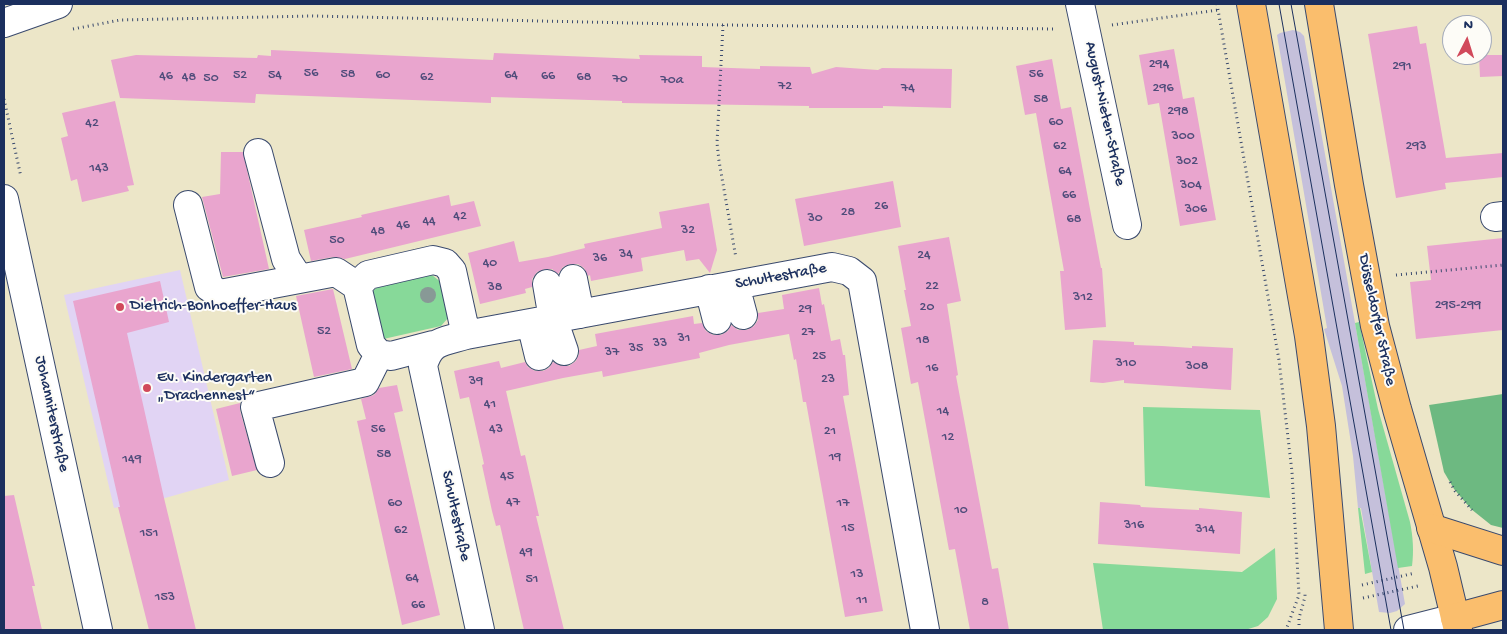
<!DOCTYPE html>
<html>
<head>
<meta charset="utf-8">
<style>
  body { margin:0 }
  #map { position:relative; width:1507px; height:634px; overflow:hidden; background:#ece6c8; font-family:"Gochi Hand",sans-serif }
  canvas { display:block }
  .frame { position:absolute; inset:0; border:5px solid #1b2f5e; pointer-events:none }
  .north { position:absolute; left:1442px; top:15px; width:50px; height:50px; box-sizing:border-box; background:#fdfcf7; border:1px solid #a3aaba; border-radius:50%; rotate:5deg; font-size:14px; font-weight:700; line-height:20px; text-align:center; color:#1b2f5e }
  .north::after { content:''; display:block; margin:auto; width:18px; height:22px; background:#d1495b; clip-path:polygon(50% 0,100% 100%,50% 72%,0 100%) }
</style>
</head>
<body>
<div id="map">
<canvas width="1507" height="634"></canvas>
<div class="frame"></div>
<div class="north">N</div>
</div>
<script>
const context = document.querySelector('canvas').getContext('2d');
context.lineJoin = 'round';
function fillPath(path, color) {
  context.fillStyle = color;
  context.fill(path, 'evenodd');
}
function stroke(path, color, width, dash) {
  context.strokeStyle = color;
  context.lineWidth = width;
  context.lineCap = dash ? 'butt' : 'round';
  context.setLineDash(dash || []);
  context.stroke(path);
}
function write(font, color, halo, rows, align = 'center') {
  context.font = font + ' "Gochi Hand",sans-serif';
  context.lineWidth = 4;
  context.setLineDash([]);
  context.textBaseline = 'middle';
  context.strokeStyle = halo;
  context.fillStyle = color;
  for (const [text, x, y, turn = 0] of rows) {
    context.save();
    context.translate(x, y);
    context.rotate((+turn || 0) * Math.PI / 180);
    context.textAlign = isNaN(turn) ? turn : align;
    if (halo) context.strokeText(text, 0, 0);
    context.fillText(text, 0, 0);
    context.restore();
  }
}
fillPath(new Path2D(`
  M180 270 229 480 165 498 114 508 64 295Z`), '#e1d4f4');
fillPath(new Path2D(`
  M1293 30 1300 32 1304 36 1405 604 1397 611 1390 613 1379 612 1361 508H1358L1353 456 1342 386 1324 329 1327 328 1277 35 1280 33Z`), '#c5c0db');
fillPath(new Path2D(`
  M421 273 432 275 442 283 449 310 448 318 441 326 379 340 372 292 382 282Z
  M1359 322 1378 409 1410 522C1413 537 1414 551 1412 566L1398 568 1355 323Z
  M1143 407 1260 410 1270 498 1145 486Z
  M1358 508H1360L1372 572 1365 574Z
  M1275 548 1277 599 1268 617 1258 626 1245 630H1103L1093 563 1242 572Z`), '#87d999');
fillPath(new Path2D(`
  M1503 394V528L1491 525 1471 509 1454 489 1444 472 1429 405Z`), '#6db981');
fillPath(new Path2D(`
  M1417 26 1420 44 1426 43 1446 158 1503 153V177L1445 183 1446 189 1396 198 1368 34Z
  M1174 49 1183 99 1194 97 1216 220 1180 226 1159 103 1148 105 1139 55Z
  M271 50 493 60 494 53 640 59 639 55 702 56V67L760 69V66L810 67 812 74 836 67 878 70 882 68 952 69 951 108 883 106V108H809V106L622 103V101L491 97V103L256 94 255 103 120 98 111 60 136 55 257 58 258 55 271 56Z
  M1479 55H1503V76L1480 77Z
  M1052 59 1061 109 1071 107 1101 268H1102L1106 327 1065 330 1060 271H1064L1049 187 1036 113 1025 115 1016 66Z
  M115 101 134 185 127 186 129 191 82 202 77 179 71 181 66 159 61 138 68 136 62 113Z
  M221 152H243L269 269 223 277 202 197 220 194Z
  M893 181 901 227 804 246 795 199Z
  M449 195 451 206 474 201 481 226 345 259 333 257 311 261 304 230 362 217 361 215Z
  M709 203 717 250 710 273 699 259 686 261 684 250 641 258 643 271 591 281 590 275 588 276 584 268 578 264H570L563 267 558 274 552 269H545L537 272 532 279V287L525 289 526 293 480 304 468 253 514 241 519 262 548 257 585 248 584 244 662 228 659 212Z
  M949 237 961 301 947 304 958 375 956 376 992 569 998 568 1009 630H970L955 549 949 550 918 382 911 384 901 328 911 326 904 290H906L898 246Z
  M1503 238V330L1416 339 1410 282 1431 280 1427 246Z
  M160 281 169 322 127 333 164 498 196 630H149L118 507H120L73 301Z
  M819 288 822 305 824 304 831 341 840 339 843 355H845L849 395 843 396 883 611 845 617 806 402H803L796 359 794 360 789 334 729 345 699 353 700 358 675 363 603 377 602 371 563 378 506 391 521 456 525 455 539 516H536L564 630H524L500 525 496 526 492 511 482 465 484 464 469 397 460 399 454 371 499 361 501 368 525 362 528 367 535 371H543L549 368 553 362 561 366H569L576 361 579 354V350L597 346 595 334 693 316 694 324 702 323 706 331 713 335H721L728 331 731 325 738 330H747L754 326 758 320V313L784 309 782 295Z
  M333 289 352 369 314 377 296 296Z
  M1093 340 1134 342V345L1162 346 1192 348V346L1233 348 1231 390 1124 383V380L1103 383 1090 382Z
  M397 385 403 411 394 413 440 615 402 625 357 421 366 419 361 399 374 395 379 388Z
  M240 403V411L257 470 232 476 216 409Z
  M14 495 35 586H32L42 630H4V496Z
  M1100 502 1140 505 1141 507 1199 510V508L1242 512 1240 554 1098 544Z`), '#e9a5ce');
const minor = new Path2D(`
  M1080 4 1127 225
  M4 23 58 4
  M258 153 286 259 299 279
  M4 199 98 630
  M188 205 209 287 220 294 336 272 357 286
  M1495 217 1503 216
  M573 279 580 314
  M547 284 553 319 564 351
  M735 285 743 315
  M709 289 717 320
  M531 323 539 356
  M433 345 391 356 379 354 371 345 357 286 368 275 433 260 445 263 452 271 466 335
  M270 463 255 407 365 382 379 354
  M480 630 423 366C430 340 443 342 466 335L832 267 849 271 862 281 925 630
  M1408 630 1455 618`);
const major = new Path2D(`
  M1251 4 1309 336 1321 426 1339 630
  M1319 4 1349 185 1375 326 1397 409 1443 567 1458 630`);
const highway = new Path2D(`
  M1431 528 1503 551
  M1455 618 1503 605`);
stroke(minor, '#3a4a6e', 30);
stroke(major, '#3a4a6e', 30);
stroke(highway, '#3a4a6e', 30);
stroke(new Path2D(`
  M1217 4 1279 360 1292 472 1299 595 1286 630
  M723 25 717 143 719 161 736 258
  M1112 25 1218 10
  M73 29 120 20 313 16 723 25 1056 29
  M4 99 21 177
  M1396 275 1503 265
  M1450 482 1455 491 1472 510
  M1362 585 1415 573
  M1363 598 1418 586
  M1299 630V618L1305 597V591`), '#3a4a6e', 3, [1, 4]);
stroke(minor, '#fff', 28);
stroke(major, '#fabe6d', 28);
stroke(highway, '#fabe6d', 28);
stroke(new Path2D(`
  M1279 4 1391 630
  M1291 4 1404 630`), '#1b2f5e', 1);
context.fillStyle = '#889996';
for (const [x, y] of [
  [428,295]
]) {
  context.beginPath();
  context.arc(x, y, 8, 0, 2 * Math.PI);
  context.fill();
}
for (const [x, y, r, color] of [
  [120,307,5,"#d1495b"],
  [147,388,5,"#d1495b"]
]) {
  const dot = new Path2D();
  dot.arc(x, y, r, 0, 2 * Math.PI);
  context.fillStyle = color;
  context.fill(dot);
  stroke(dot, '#fdfcf7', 2);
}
write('14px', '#4e4c7a', null, [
  ["294",1159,65],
  ["291",1402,67],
  ["56",311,74],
  ["58",348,75],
  ["56",1036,75],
  ["52",240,76],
  ["54",275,76],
  ["60",383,76],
  ["64",511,76],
  ["46",166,77],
  ["66",548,77],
  ["48",189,78],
  ["62",427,78],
  ["68",584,78],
  ["50",211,79],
  ["70",620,80],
  ["70a",672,81],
  ["72",785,87],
  ["74",908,89],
  ["296",1163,89],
  ["58",1041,100],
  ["298",1178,112],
  ["60",1056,123],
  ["42",92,124],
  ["300",1183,137],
  ["62",1060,147],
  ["293",1416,147],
  ["302",1187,162],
  ["143",99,169],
  ["64",1065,172],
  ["304",1191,186],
  ["66",1069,196],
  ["26",881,207],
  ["306",1196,210],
  ["28",848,213],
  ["42",460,217],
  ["30",815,219],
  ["68",1074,220],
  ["44",429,222],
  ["46",403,226],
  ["32",688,231],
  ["48",378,232],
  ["50",337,241],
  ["34",626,255],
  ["24",924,256],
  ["36",600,259],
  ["40",490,264],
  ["22",932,287],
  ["38",495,288],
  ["312",1083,298],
  ["295-299",1458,306],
  ["20",927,308],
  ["29",805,310],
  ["52",324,332],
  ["27",808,333],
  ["31",684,339],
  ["18",923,341],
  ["33",660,344],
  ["35",636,349],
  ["37",612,353],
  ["25",819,357],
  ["310",1126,364],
  ["308",1197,367],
  ["16",932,369],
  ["23",828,380],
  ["39",476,382],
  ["41",490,405],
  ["14",943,412],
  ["56",378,430],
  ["43",496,430],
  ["21",830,432],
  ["12",948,438],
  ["58",384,455],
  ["19",835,458],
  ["149",132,460],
  ["45",507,477],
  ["47",513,503],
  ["60",395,504],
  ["17",843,504],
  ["10",961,511],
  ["316",1134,526],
  ["15",848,529],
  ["314",1205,530],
  ["62",401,531],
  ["151",149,534],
  ["49",526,553],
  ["13",857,575],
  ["64",412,579],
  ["51",532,580],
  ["153",165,598],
  ["11",862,601],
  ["8",985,603],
  ["66",418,606]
]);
write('16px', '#1b2f5e', '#fdfcf7', [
  ["August-Nieten-Straße",1104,114,78],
  ["Schultestraße",781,277,-10],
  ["Düsseldorfer Straße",1376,320,78],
  ["Johanniterstraße",51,414,78],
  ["Schultestraße",455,516,78]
]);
write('16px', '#1b2f5e', '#fdfcf7', [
  ["Dietrich-Bonhoeffer-Haus",130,307],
  ["Ev. Kindergarten",157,379],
  ["„Drachennest“",157,397]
], 'left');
</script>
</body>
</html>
